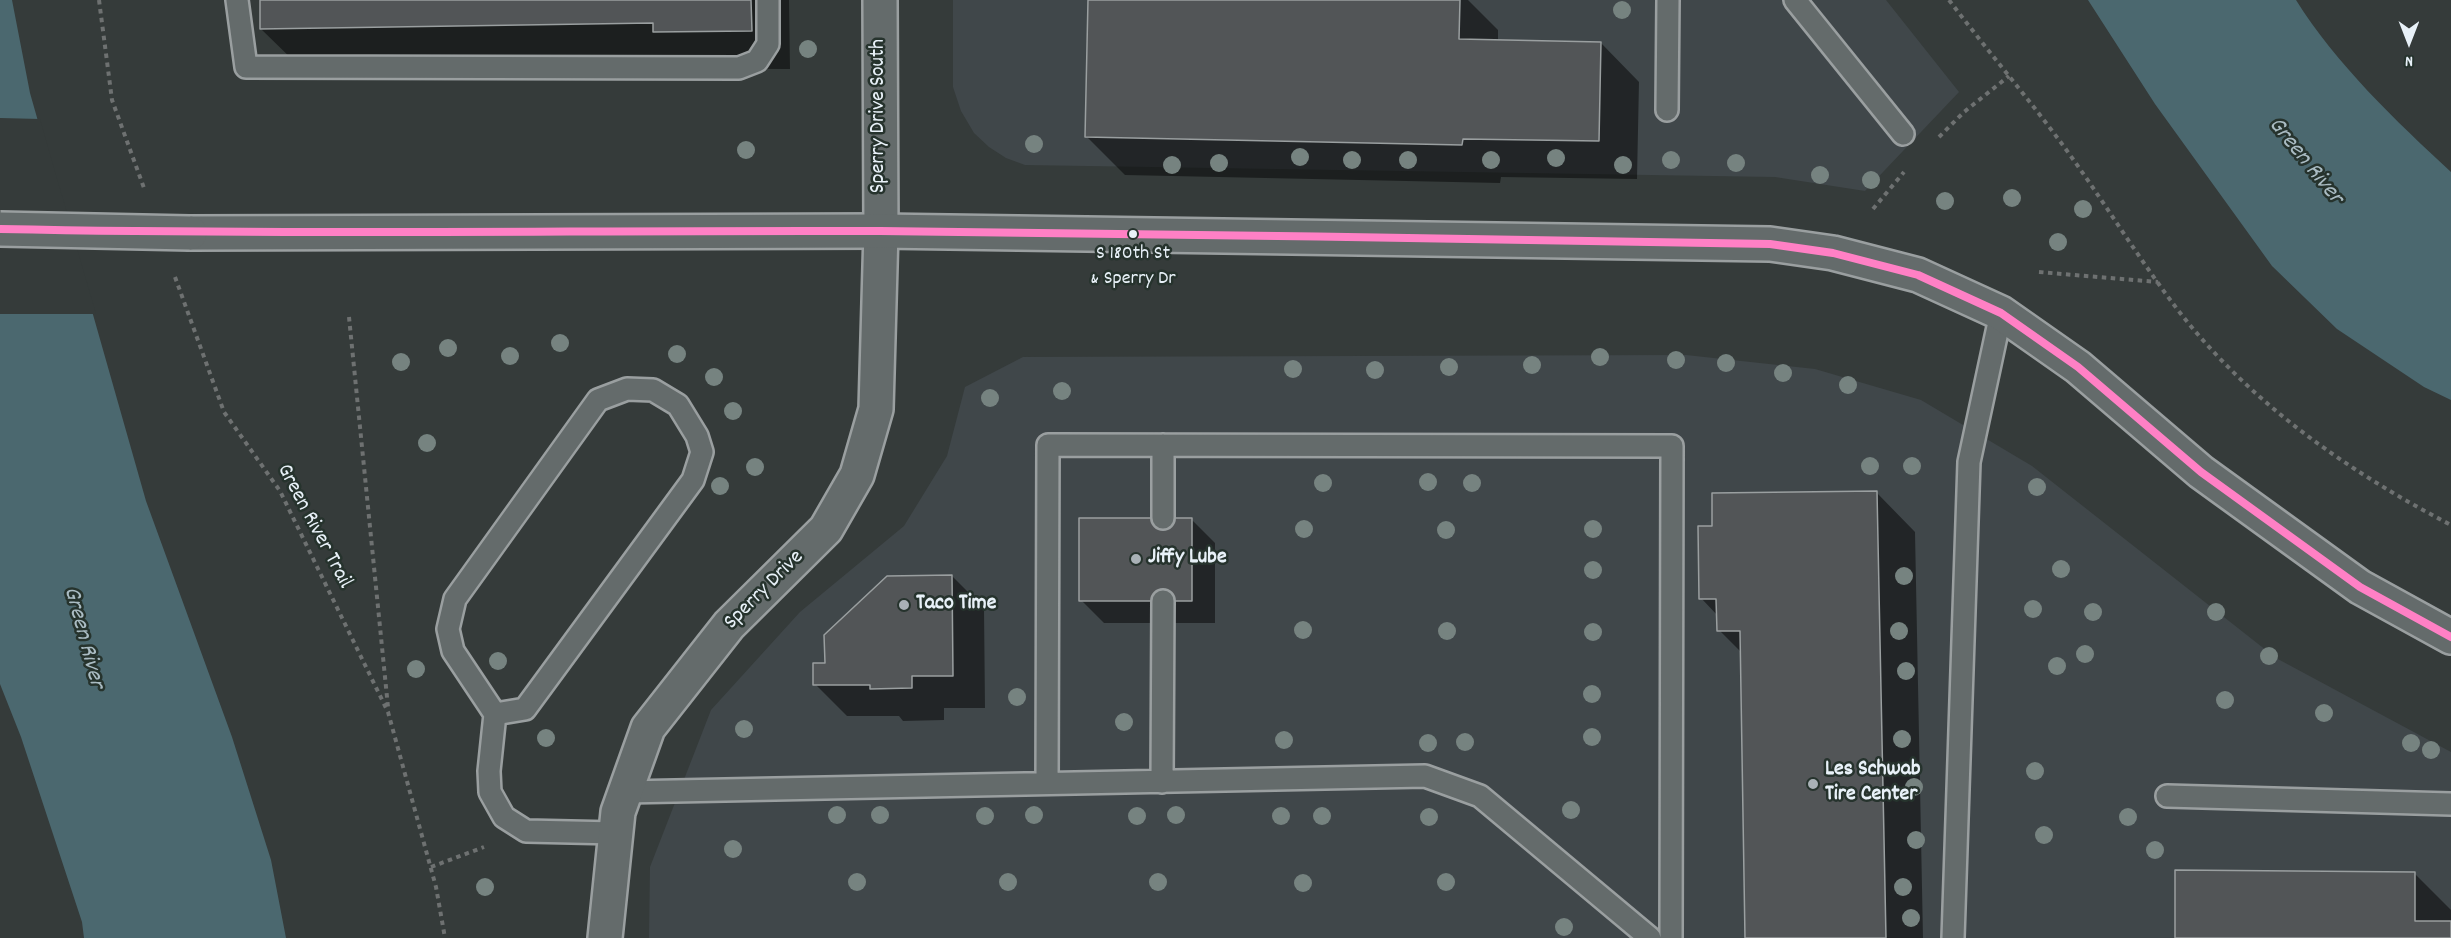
<!DOCTYPE html>
<html>
<head>
<meta charset="utf-8">
<style>
  body { margin:0 }
  #map { position:relative; width:2451px; height:938px; overflow:hidden; background:#353b3a; font-family:Dekko,sans-serif }
  canvas { display:block }
  .north { position:absolute; left:2379px; top:12px; width:60px; height:60px; -webkit-text-stroke:4px #26332d; paint-order:stroke; rotate:180deg; font-size:16px; font-weight:700; line-height:24px; text-align:center; color:#e8f1f8 }
  .north::after { content:''; display:block; margin:auto; width:21px; height:27px; background:#e8f1f8; clip-path:polygon(50% 0,100% 100%,50% 72%,0 100%) }
</style>
</head>
<body>
<div id="map">
<canvas width="2451" height="938"></canvas>
<div class="north">N</div>
</div>
<script>
const context = document.querySelector('canvas').getContext('2d');
context.lineJoin = 'round';
function fillPath(path, color) {
  context.fillStyle = color;
  context.fill(path, 'evenodd');
}
function stroke(path, color, width, dash) {
  context.strokeStyle = color;
  context.lineWidth = width;
  context.lineCap = dash ? 'butt' : 'round';
  context.setLineDash(dash || []);
  context.stroke(path);
}
function write(font, color, halo, rows, align = 'center') {
  context.font = font + ' Dekko,sans-serif';
  context.lineWidth = 5;
  context.setLineDash([]);
  context.textBaseline = 'middle';
  context.strokeStyle = halo;
  context.fillStyle = color;
  for (const [text, x, y, turn = 0] of rows) {
    context.save();
    context.translate(x, y);
    context.rotate((+turn || 0) * Math.PI / 180);
    context.textAlign = isNaN(turn) ? turn : align;
    if (halo) context.strokeText(text, 0, 0);
    context.fillText(text, 0, 0);
    context.restore();
  }
}
fillPath(new Path2D(`
  M953 0H1886L1959 92 1865 191 1775 177 1025 165 1006 158 989 147 974 133 961 111 953 87Z
  M1686 355 1815 369 1921 400 2032 466 2276 658 2451 752V938H649L650 867 711 710 800 612 904 526 947 456 965 387 1023 357Z`), '#40474a');
fillPath(new Path2D(`
  M0 0H12L30 93 146 501 232 737 271 860 286 938H84L82 922 21 737 0 684Z
  M2088 0H2296C2336 64 2396 121 2451 172V400L2424 387 2337 329 2272 266 2155 104Z`), '#4b686f');
fillPath(new Path2D(`
  M0 118 40 119 96 314H0Z`), '#353b3a');
fillPath(new Path2D(`
  M261 0H789L790 69 300 67 261 29Z
  M1090 0H1468L1498 30V41L1601 43 1639 82 1637 179 1501 177 1500 183 1125 175 1086 136Z
  M1877 493 1915 532 1923 938H1746L1742 653 1719 630 1718 616 1701 598 1713 527Z
  M1192 520 1215 543V623H1104L1081 600Z
  M952 576 984 608 985 708H944V720L903 721 899 716H847L815 684 826 665Z
  M2415 874 2451 910V938H2176Z`), '#0007');
const building = new Path2D(`
  M260 0H751L752 31 653 32V23L260 29Z
  M1088 0H1460L1459 39 1601 42 1599 141 1463 139 1462 145 1085 137Z
  M1877 491 1886 938H1745L1740 631H1717L1716 599H1699L1698 526H1712V493Z
  M1079 518H1192V601H1079Z
  M952 575 953 676H912V688L870 689V685H813V663H825L824 635 887 576Z
  M2175 870 2415 872V921H2451V938H2175Z`);
fillPath(building, '#525557');
stroke(building, '#9a9fa0', 1.5);
const lane = new Path2D(`
  M237 0 246 67 739 68 757 61 768 44V0
  M1795 0 1903 134
  M1667 110 1668 0
  M627 389 653 390 678 405 697 436 702 452 693 480 525 709 495 714 453 651 448 629 455 599 598 400Z
  M1163 445V518
  M495 714 489 771 490 792 504 817 526 831 616 833
  M1162 782 1163 601
  M1047 783 1048 445 1672 446 1671 938
  M625 792 1425 776 1480 796 1650 938
  M2167 796 2451 804
  M1953 938 1969 462 2001 313`);
const street = new Path2D(`
  M605 938 618 812 648 728 729 625 826 529 857 475 876 409 881 231 880 0`);
const secondary = new Path2D(`
  M190 233 881 231 1770 244 1833 253 1918 275 2001 313 2078 367 2201 472 2360 587 2451 637`);
stroke(lane, '#9a9fa0', 26);
stroke(street, '#9a9fa0', 38);
stroke(secondary, '#9a9fa0', 38);
stroke(new Path2D(`
  M99 0 112 100 144 188
  M1949 0C1983 45 2019 87 2053 132 2098 191 2136 256 2181 314 2253 405 2349 472 2451 525
  M1939 137 1964 112 2009 76
  M1873 209 1904 172
  M2039 272 2158 282
  M175 277 224 412 280 491 388 712 436 887 445 938
  M349 317 388 707
  M431 867 484 847`), '#6e7171', 4, [4.5, 4.5]);
stroke(lane, '#646b6b', 21);
stroke(street, '#646b6b', 33);
stroke(secondary, '#646b6b', 33);
const secondaryBridge = new Path2D(`
  M0 229 190 233`);
stroke(secondaryBridge, '#9a9fa0', 38, []);
stroke(secondaryBridge, '#646b6b', 33);
stroke(new Path2D(`
  M0 229C294 235 587 230 880 231 1177 233 1473 240 1770 244L1833 253 1918 275 2001 313 2078 367 2201 472 2360 587 2451 637`), '#ff80c5', 8);
context.fillStyle = '#768380';
for (const [x, y] of [
  [1622,10],
  [808,49],
  [1034,144],
  [746,150],
  [1300,157],
  [1556,158],
  [1352,160],
  [1408,160],
  [1491,160],
  [1671,160],
  [1219,163],
  [1736,163],
  [1172,165],
  [1623,165],
  [1820,175],
  [1871,180],
  [2012,198],
  [1945,201],
  [2083,209],
  [2058,242],
  [560,343],
  [448,348],
  [677,354],
  [510,356],
  [1600,357],
  [1676,360],
  [401,362],
  [1726,363],
  [1532,365],
  [1449,367],
  [1293,369],
  [1375,370],
  [1783,373],
  [714,377],
  [1848,385],
  [1062,391],
  [990,398],
  [733,411],
  [427,443],
  [1870,466],
  [1912,466],
  [755,467],
  [1428,482],
  [1323,483],
  [1472,483],
  [720,486],
  [2037,487],
  [1304,529],
  [1593,529],
  [1446,530],
  [2061,569],
  [1593,570],
  [1904,576],
  [2033,609],
  [2093,612],
  [2216,612],
  [1303,630],
  [1447,631],
  [1899,631],
  [1593,632],
  [2085,654],
  [2269,656],
  [498,661],
  [2057,666],
  [416,669],
  [1906,671],
  [1592,694],
  [1017,697],
  [2225,700],
  [2324,713],
  [1124,722],
  [744,729],
  [1592,737],
  [546,738],
  [1902,739],
  [1284,740],
  [1465,742],
  [1428,743],
  [2411,743],
  [2431,750],
  [2035,771],
  [1914,787],
  [1571,810],
  [837,815],
  [880,815],
  [1034,815],
  [1176,815],
  [985,816],
  [1137,816],
  [1281,816],
  [1322,816],
  [1429,817],
  [2128,817],
  [2044,835],
  [1916,840],
  [733,849],
  [2155,850],
  [857,882],
  [1008,882],
  [1158,882],
  [1446,882],
  [1303,883],
  [485,887],
  [1903,887],
  [1911,918],
  [1564,927]
]) {
  context.beginPath();
  context.arc(x, y, 9, 0, 2 * Math.PI);
  context.fill();
}
for (const [x, y, r, color] of [
  [1133,234,5,"#e8f1f8"],
  [1136,559,6,"#a9b1b6"],
  [904,605,6,"#a9b1b6"],
  [1813,784,6,"#a9b1b6"]
]) {
  const dot = new Path2D();
  dot.arc(x, y, r, 0, 2 * Math.PI);
  context.fillStyle = color;
  context.fill(dot);
  stroke(dot, '#26332d', 2);
}
write('20px', '#e8f1f8', '#26332d', [
  ["S 180th St",1133,255],
  ["& Sperry Dr",1133,280]
]);
write('22px', '#e8f1f8', '#26332d', [
  ["Sperry Drive South",880,116,-90],
  ["Green River Trail",313,527,62],
  ["Sperry Drive",765,591,-45]
]);
write('bold 22px', '#e8f1f8', '#26332d', [
  ["Jiffy Lube",1148,559],
  ["Taco Time",916,605],
  ["Les Schwab",1825,771],
  ["Tire Center",1825,796]
], 'left');
write('italic 24px', '#aabcc3', '#26332d', [
  ["Green River",2304,162,51],
  ["Green River",82,638,75]
]);
</script>
</body>
</html>
